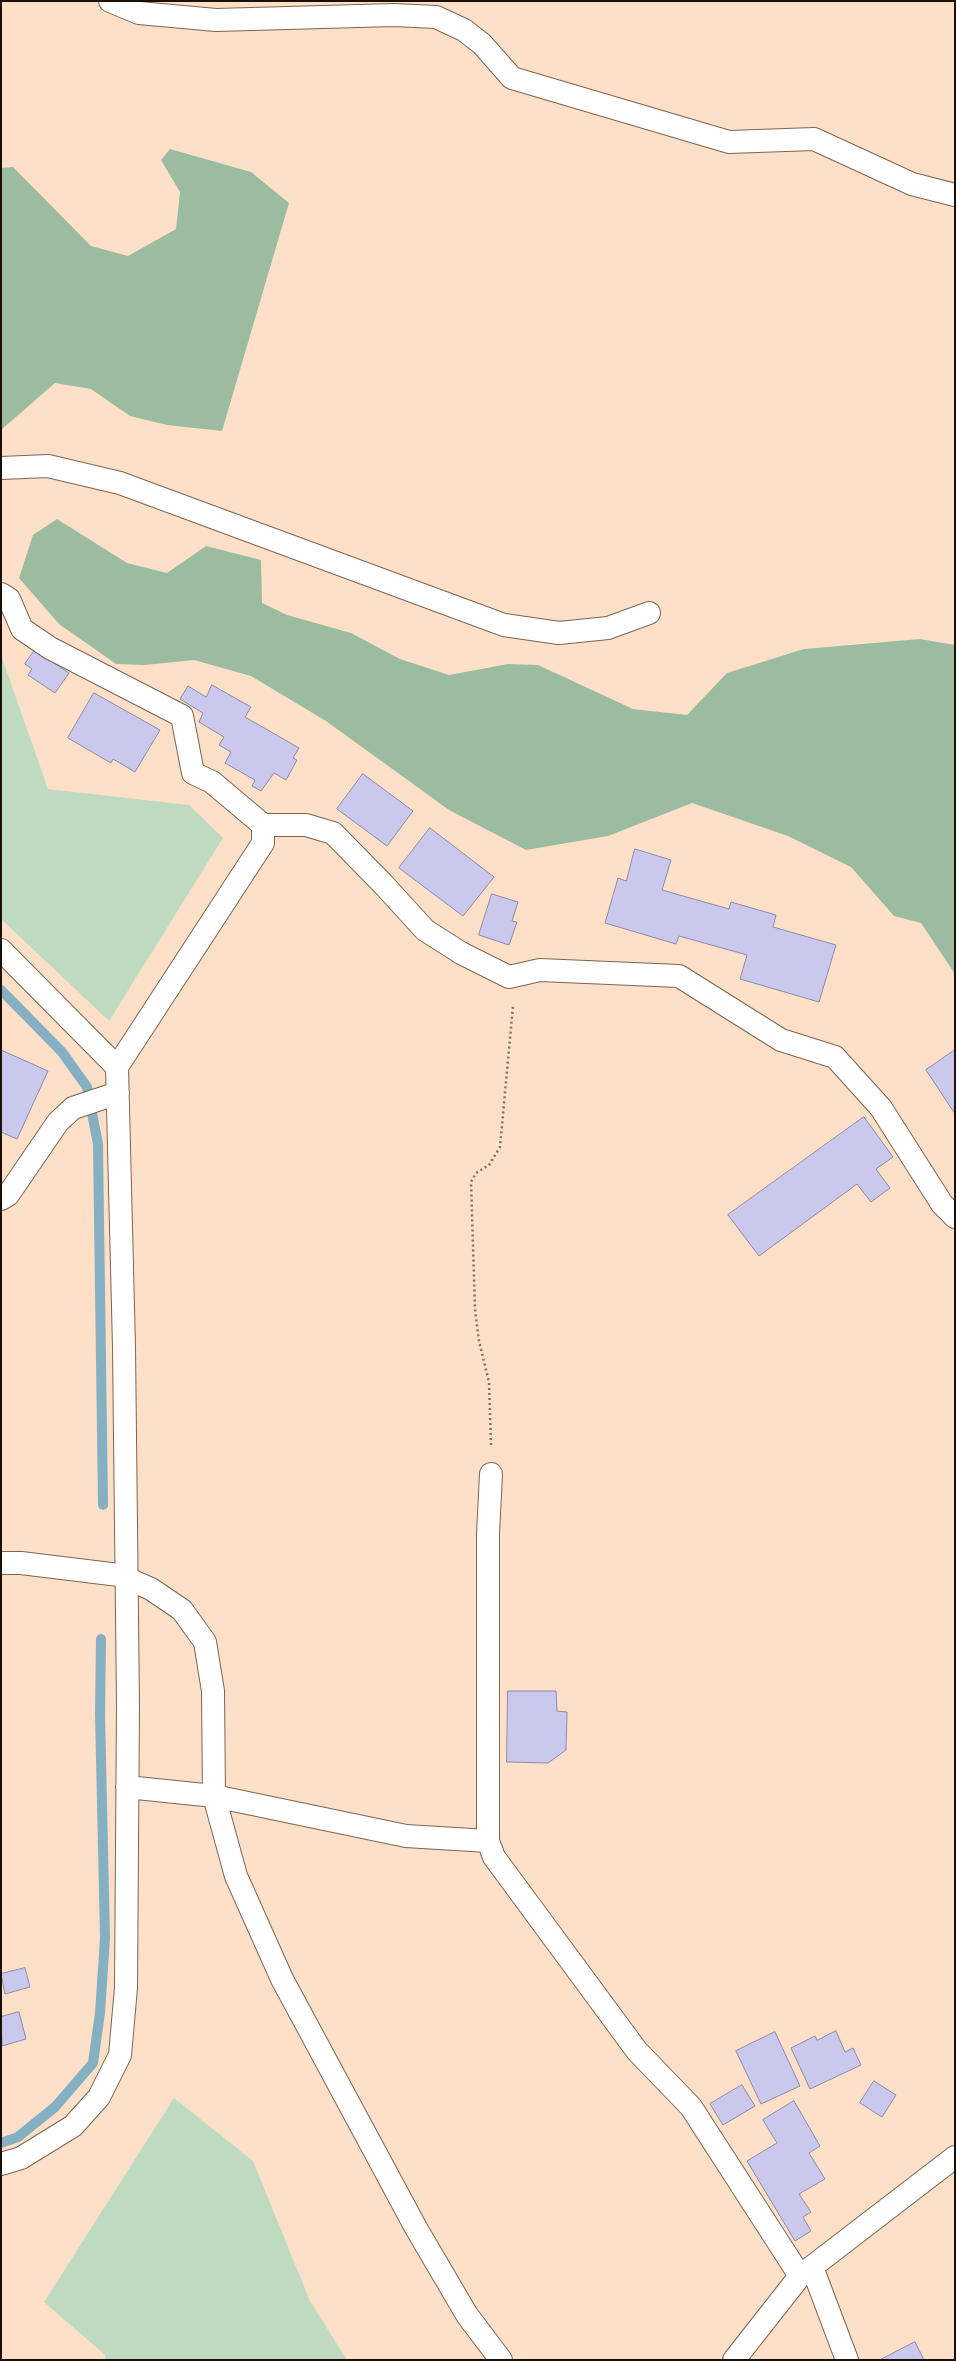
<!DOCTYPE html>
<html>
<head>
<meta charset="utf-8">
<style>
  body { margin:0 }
  #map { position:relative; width:956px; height:2361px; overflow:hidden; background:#fee0c9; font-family:Poppins,sans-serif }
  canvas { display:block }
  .frame { position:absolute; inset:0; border:2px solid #1a1008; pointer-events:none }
</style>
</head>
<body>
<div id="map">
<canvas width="956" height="2361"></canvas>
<div class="frame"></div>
</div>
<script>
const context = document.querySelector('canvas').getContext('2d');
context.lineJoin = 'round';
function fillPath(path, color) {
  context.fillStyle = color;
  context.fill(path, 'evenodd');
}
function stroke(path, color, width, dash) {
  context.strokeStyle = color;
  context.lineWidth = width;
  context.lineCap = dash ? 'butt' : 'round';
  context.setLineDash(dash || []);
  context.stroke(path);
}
fillPath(new Path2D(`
  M1 655 48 789 189 805 223 838 109 1021 1 919Z
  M174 2098 253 2161 310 2301 347 2360H105V2355L44 2302Z`), '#bedbc2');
fillPath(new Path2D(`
  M170 149 251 172 289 203 222 431 167 425 130 416 91 389 55 383 1 430V168L13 167 91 246 128 256 176 229 180 192 161 160Z
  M57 519 127 563 167 573 206 546 261 560 262 603 287 615 351 633 400 659 449 675 508 664 538 665 633 709 687 715 727 673 804 649 920 639 955 645V974L921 923 894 916 851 867 788 836 692 803 608 836 526 850 449 810 326 721 251 676 194 660 145 665 116 664 59 624 19 578 33 535Z`), '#9bbca0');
stroke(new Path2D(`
  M1 990 62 1052 87 1087 98 1144 103 1505
  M1 2143 18 2137 55 2107 93 2063 100 2013 105 1938 100 1714 101 1639`), '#85b0c2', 10);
const building = new Path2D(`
  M35 650 69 673 55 693 28 675 32 669 25 664Z
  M212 685 251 707 245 717 299 748 293 758 297 760 286 780 274 773 261 791 252 786 255 780 225 763 231 752 219 745 224 737 199 722 203 713 180 699 188 686 206 697Z
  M94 693 160 730 135 772 113 759 111 763 68 738Z
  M363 774 413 811 387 846 337 809Z
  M430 828 494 877 463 916 399 868Z
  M635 849 671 860 662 890 729 909 731 902 776 915 773 927 836 945 819 1002 740 979 747 955 679 936 676 944 605 923 618 878 626 881Z
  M492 894 518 902 512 921 517 922 509 945 479 935Z
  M1 1050 48 1071 17 1139 1 1132Z
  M955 1050V1114L926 1070Z
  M864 1117 893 1157 876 1169 890 1188 871 1202 857 1184 759 1256 728 1215Z
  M508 1691H556L557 1711 567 1712 566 1750 548 1763 507 1762Z
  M25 1968 30 1987 5 1994 1 1974Z
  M19 2012 26 2039 2 2046 1 2017Z
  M836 2031 845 2052 853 2048 861 2065 810 2089 791 2048 815 2036 817 2040Z
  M775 2032 800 2086 761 2104 736 2051Z
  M874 2081 896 2095 882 2117 860 2103Z
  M742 2085 755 2106 723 2125 710 2104Z
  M794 2101 820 2146 809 2153 825 2179 799 2194 811 2212 803 2217 811 2231 795 2241 747 2161 777 2143 763 2120Z
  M915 2342 924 2360H880Z`);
fillPath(building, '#cbc8ee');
stroke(building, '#8b89a7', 1);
const minor = new Path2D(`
  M110 1 139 13 216 20 394 15 436 17 464 30 482 44 512 78 729 142 814 139 912 184 955 195
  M1 468 48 466 120 483 504 625 559 633 608 628 649 613
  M1 594 9 599 22 629 50 648 182 716 193 773 212 782 263 825H306L333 833 384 885 425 930 461 953 509 977 540 970 679 976 781 1040 835 1057 881 1108 942 1204 955 1217
  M1 950 117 1067 124 1347 128 1705 126 1988 120 2055 99 2097 73 2126 21 2158 1 2164
  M117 1067 263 843V825
  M1 1199 8 1195 58 1122 73 1108 118 1093
  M1 1563H21L119 1575 151 1589 182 1610 205 1642 213 1691 214 1796 236 1876 282 1979 416 2228 467 2315 501 2360
  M127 1787 214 1796 406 1836 488 1841V1534L491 1474
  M488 1841 494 1857 637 2051 691 2107 800 2276
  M812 2267 847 2360
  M734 2360 800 2276 955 2157`);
stroke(minor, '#7e6450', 24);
stroke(new Path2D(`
  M491 1445 489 1382 479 1341 475 1309 471 1182 476 1173 489 1165 500 1147 513 1006`), '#837061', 2.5, [2, 3]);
stroke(minor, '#fff', 22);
</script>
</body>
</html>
